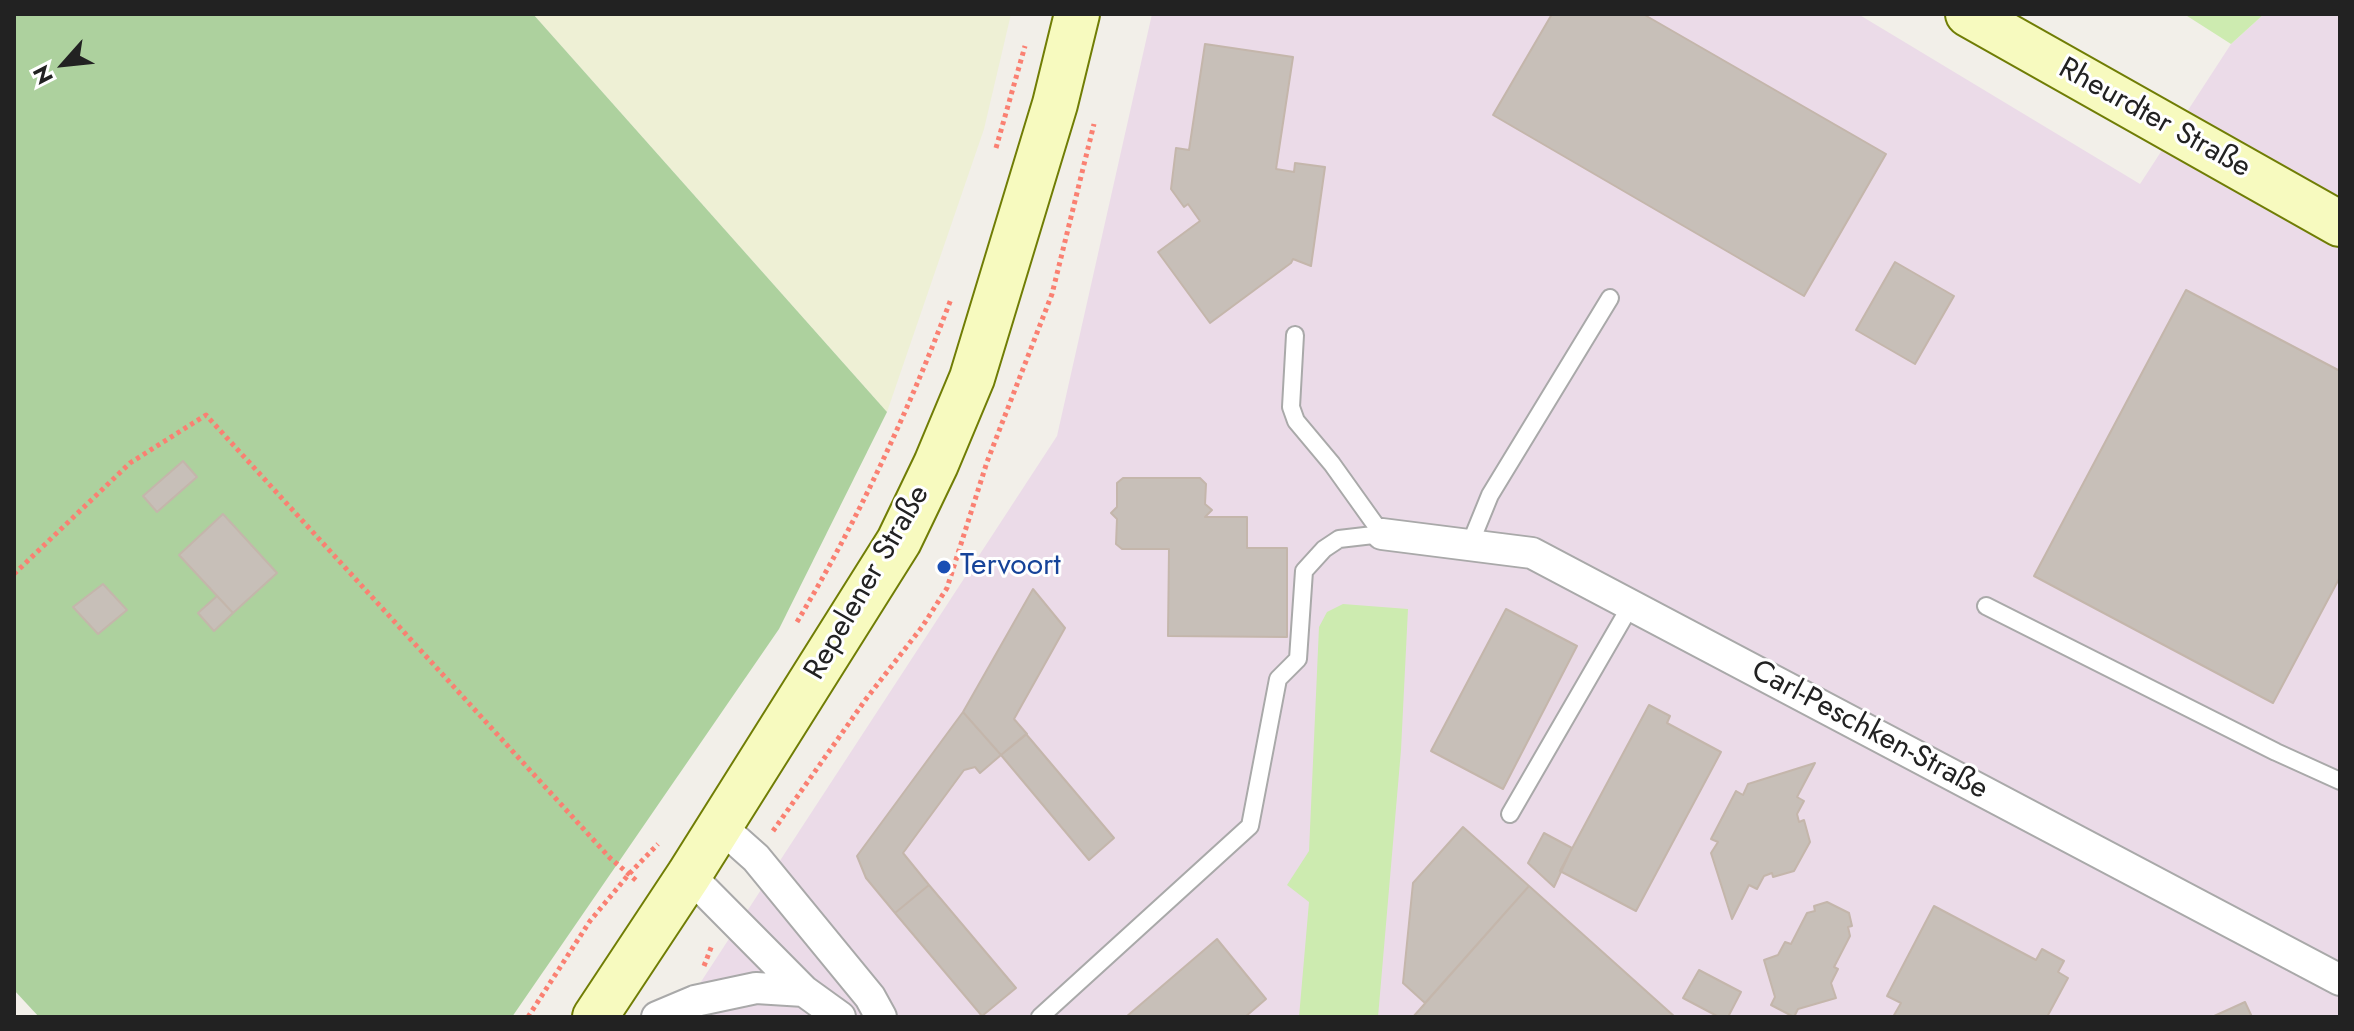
<!DOCTYPE html>
<html>
<head>
<meta charset="utf-8">
<style>
  body { margin:0 }
  #map { position:relative; width:2354px; height:1031px; overflow:hidden; background:#f2efe9; font-family:Jost,sans-serif }
  canvas { display:block }
  .frame { position:absolute; inset:0; border:16px solid #222; pointer-events:none }
  .north { position:absolute; left:24px; top:24px; width:80px; height:80px; -webkit-text-stroke:6px #fff; paint-order:stroke; rotate:243deg; font-size:22px; font-weight:700; line-height:32px; text-align:center; color:#222 }
  .north::after { content:''; display:block; margin:auto; width:28px; height:36px; background:#222; clip-path:polygon(50% 0,100% 100%,50% 72%,0 100%) }
</style>
</head>
<body>
<div id="map">
<canvas width="2354" height="1031"></canvas>
<div class="frame"></div>
<div class="north">N</div>
</div>
<script>
const context = document.querySelector('canvas').getContext('2d');
context.lineJoin = 'round';
function fillPath(path, color) {
  context.fillStyle = color;
  context.fill(path, 'evenodd');
}
function stroke(path, color, width, dash) {
  context.strokeStyle = color;
  context.lineWidth = width;
  context.lineCap = dash ? 'butt' : 'round';
  context.setLineDash(dash || []);
  context.stroke(path);
}
function write(font, color, halo, rows, align = 'center') {
  context.font = font + ' Jost,sans-serif';
  context.lineWidth = 6;
  context.setLineDash([]);
  context.textBaseline = 'middle';
  context.strokeStyle = halo;
  context.fillStyle = color;
  for (const [text, x, y, turn = 0] of rows) {
    context.save();
    context.translate(x, y);
    context.rotate((+turn || 0) * Math.PI / 180);
    context.textAlign = isNaN(turn) ? turn : align;
    if (halo) context.strokeText(text, 0, 0);
    context.fillText(text, 0, 0);
    context.restore();
  }
}
fillPath(new Path2D(`
  M1152 14H1858L2140 184 2231 44 2264 14H2340V1017H678L1057 436Z`), '#ebdbe8');
fillPath(new Path2D(`
  M533 14H1011L984 129 887 412Z`), '#eef0d5');
fillPath(new Path2D(`
  M2184 14H2264L2231 44Z
  M1343 604 1408 609 1401 750 1378 1017H1299L1309 902 1287 885 1309 851 1319 627 1327 612Z`), '#cdebb0');
fillPath(new Path2D(`
  M14 14H533L887 412 779 629 512 1017H39L14 990Z`), '#add19e');
const building = new Path2D(`
  M1552 14H1643L1886 154 1804 296 1493 115Z
  M1205 44 1293 57 1276 169 1294 172 1295 163 1325 167 1311 266 1293 259 1291 263 1210 323 1158 252 1200 221 1188 204 1184 207 1171 189 1176 148 1189 150Z
  M1895 262 1954 296 1915 364 1856 330Z
  M2186 290 2340 371V577L2273 703 2034 576Z
  M183 461 197 477 157 512 143 496Z
  M1123 478H1200L1206 484 1205 504 1212 510 1205 517H1247V548H1287V637L1168 636 1169 549H1122L1116 544 1117 519 1111 513 1117 507V483Z
  M223 514 277 573 233 613 179 555Z
  M103 584 127 610 98 634 73 607Z
  M1033 589 1065 628 1014 719 1027 734 1001 755 963 712Z
  M217 596 233 613 214 631 198 613Z
  M1506 609 1577 646 1503 789 1431 751Z
  M1649 705 1670 716 1667 723 1721 752 1636 911 1560 871Z
  M963 712 1001 755 980 773 975 767 964 770 903 853 929 885 895 913 866 878 857 856Z
  M1026 734 1114 838 1089 860 1001 755Z
  M1815 763 1797 797 1804 801 1797 814 1799 822 1804 820 1810 842 1794 871 1773 877 1772 873 1764 876 1757 889 1749 885 1732 919 1711 853 1718 842 1711 839 1736 791 1743 795 1748 784Z
  M1463 827 1529 886 1425 1003 1403 983 1413 883Z
  M1544 833 1572 848 1554 887 1528 863Z
  M929 885 1016 988 982 1016 895 913Z
  M1529 886 1675 1017H1413Z
  M1827 902 1849 913 1852 926 1848 927 1850 936 1834 967 1838 969 1831 983 1836 998 1798 1009 1794 1017 1771 1005 1775 997 1764 960 1778 955 1785 942 1791 944 1807 913 1815 911 1814 906Z
  M1934 906 2036 960 2042 949 2064 961 2058 972 2068 978 2047 1017H1893L1901 1003 1887 996Z
  M1217 939 1266 999 1245 1017H1126Z
  M1699 970 1741 992 1728 1017H1719L1683 998Z
  M2245 1002 2252 1017H2212Z`);
fillPath(building, '#c7bfb8');
stroke(building, '#c4b6ab', 2);
const lane = new Path2D(`
  M1470 544 1490 495 1610 298
  M1986 606 2276 752 2340 781
  M1510 814 1631 605
  M1040 1017 1250 826 1278 679 1298 659 1304 571 1324 549 1339 539 1382 534 1332 464 1296 421 1291 407 1295 335`);
const street = new Path2D(`
  M1382 534 1532 553 2340 980
  M720 826 756 858 870 997 881 1017
  M689 875 804 991 840 1017
  M657 1017 695 1001 756 988 804 991`);
const secondary = new Path2D(`
  M1968 14 2340 224
  M595 1017 689 875 899 541 936 464 972 378 1055 104 1077 14`);
stroke(lane, '#a9a9a9', 20);
stroke(street, '#a9a9a9', 34);
stroke(secondary, '#707d05', 48);
stroke(new Path2D(`
  M996 148 1025 46
  M14 574 130 463 206 415 610 858 638 882
  M797 622C858 520 909 410 951 299
  M773 831 866 699 922 627 947 588 987 462 1052 294 1094 124
  M704 966 712 945
  M528 1017 590 921 629 874 658 844`), '#fa8072', 5, [4, 4]);
stroke(lane, '#fff', 16);
stroke(street, '#fff', 30);
stroke(secondary, '#f7fabf', 44);
for (const [x, y, r, color] of [
  [944,567,8,"#1a4fb4"]
]) {
  const dot = new Path2D();
  dot.arc(x, y, r, 0, 2 * Math.PI);
  context.fillStyle = color;
  context.fill(dot);
  stroke(dot, '#fff', 3);
}
write('30px', '#222', '#fff', [
  ["Rheurdter Straße",2154,119,29],
  ["Repelener Straße",868,583,-60],
  ["Carl-Peschken-Straße",1869,731,28]
]);
write('30px', '#164399', '#fff', [
  ["Tervoort",960,567]
], 'left');
</script>
</body>
</html>
